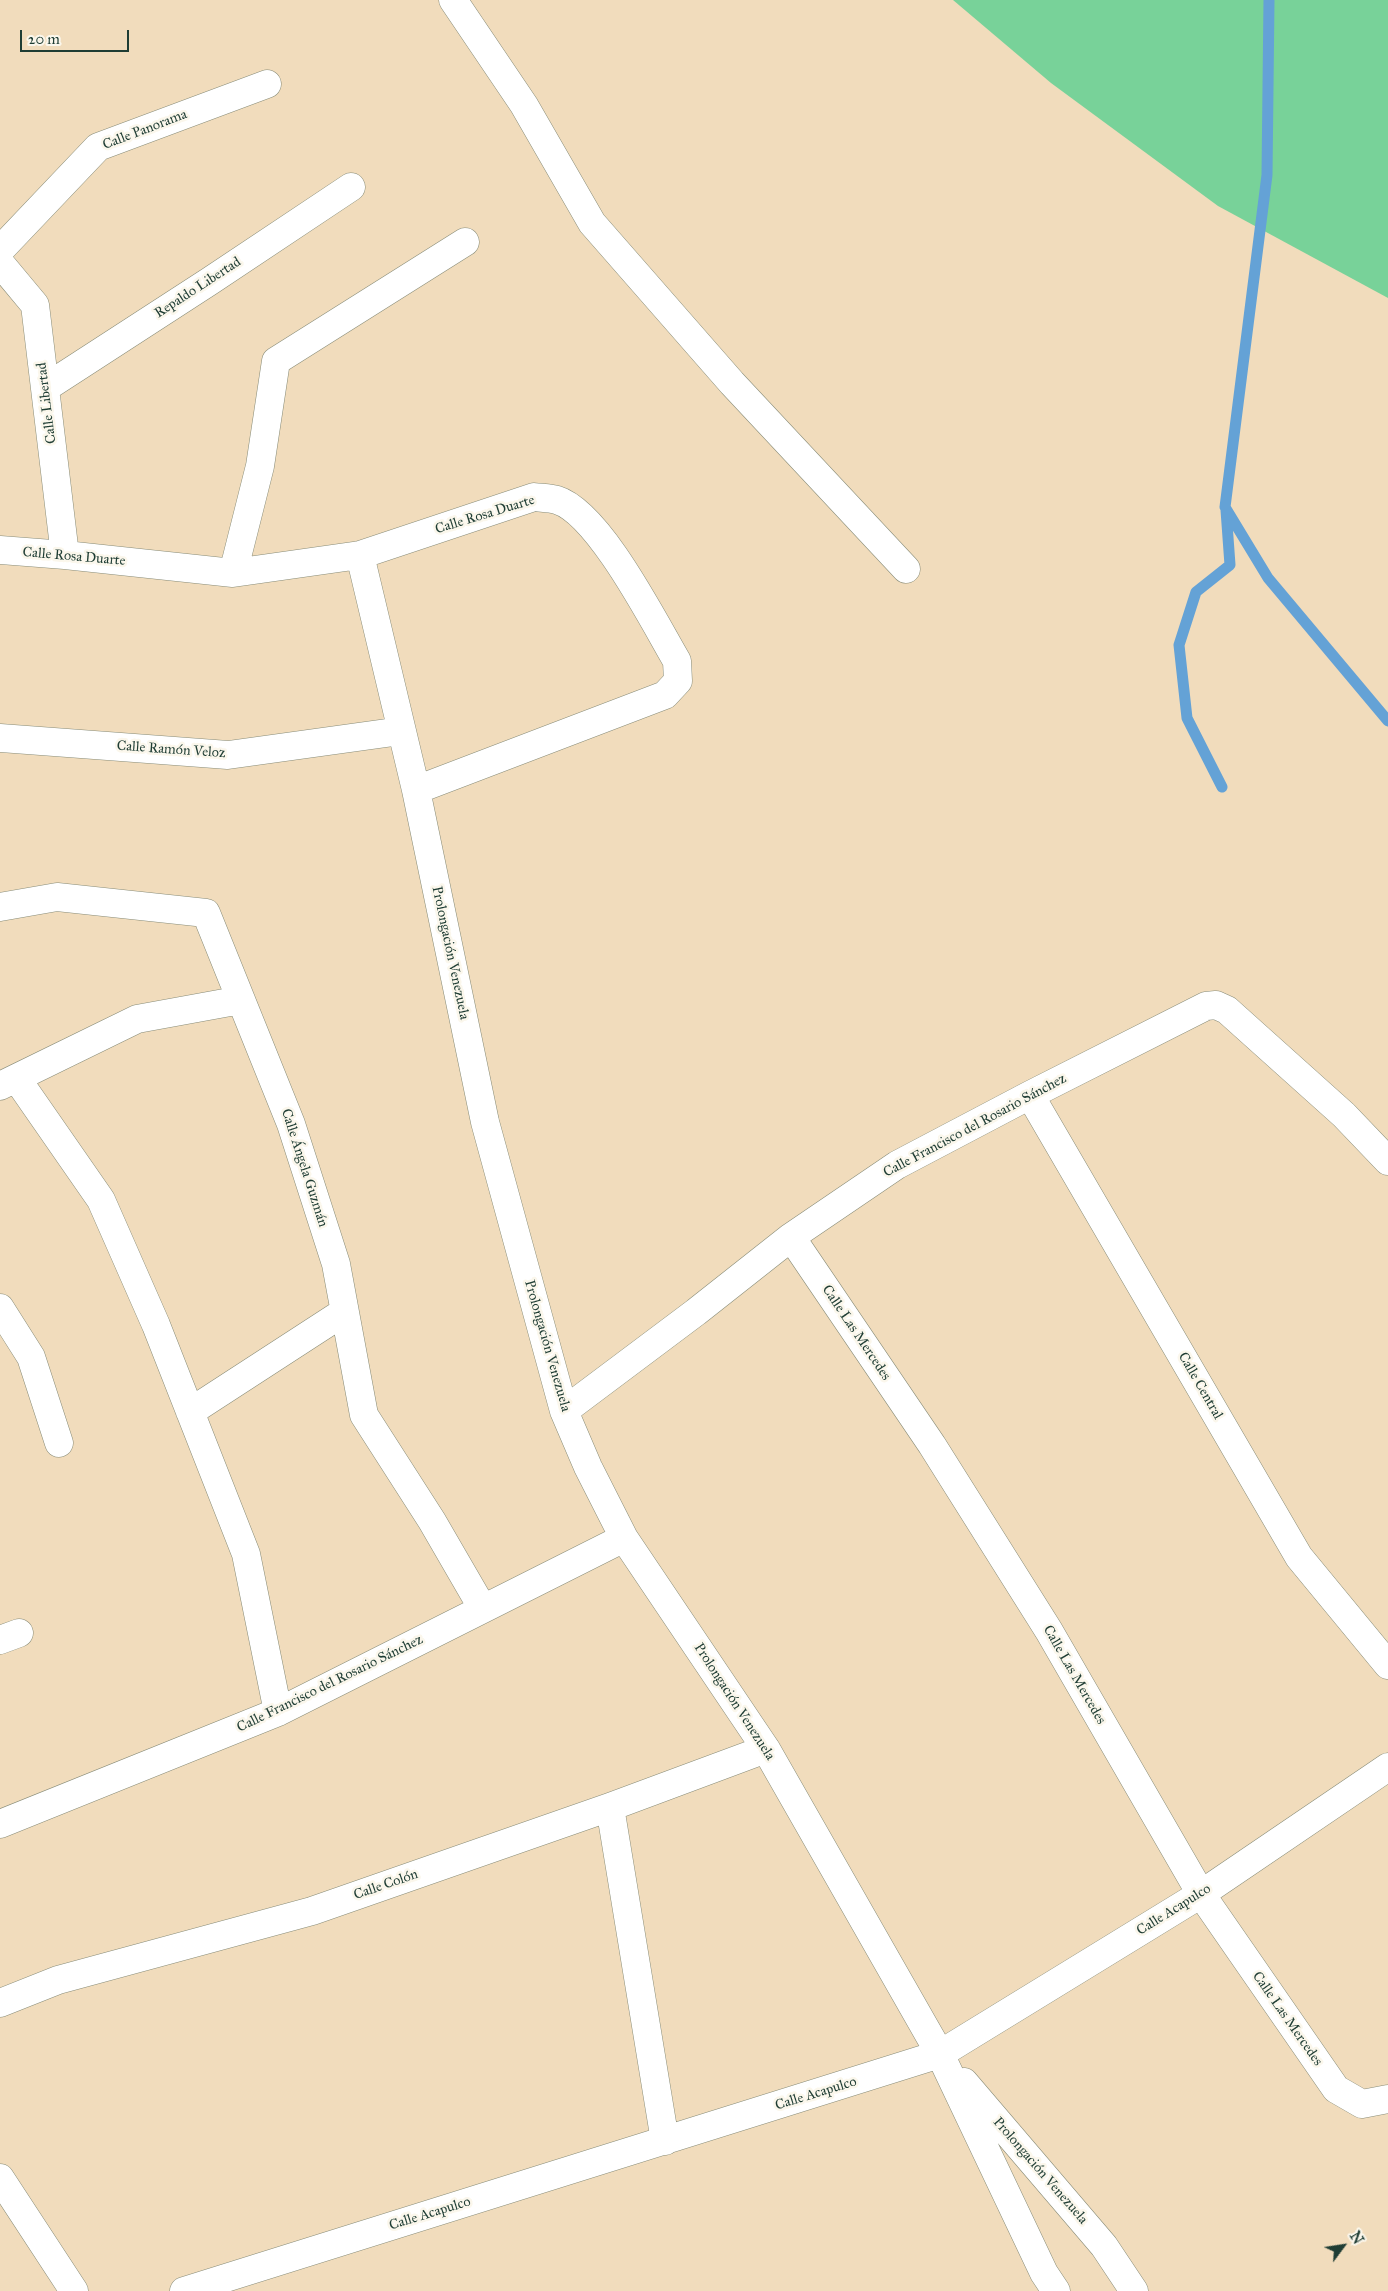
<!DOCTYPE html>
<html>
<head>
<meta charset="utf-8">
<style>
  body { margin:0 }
  #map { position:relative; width:1388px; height:2291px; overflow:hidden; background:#f1dcbc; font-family:"IM FELL Great Primer",serif }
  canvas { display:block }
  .north { position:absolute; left:1318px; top:2221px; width:50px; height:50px; -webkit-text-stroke:4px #fbf7ec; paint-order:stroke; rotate:59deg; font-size:14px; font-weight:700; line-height:20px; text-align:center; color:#1f3d34 }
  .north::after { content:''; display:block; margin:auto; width:18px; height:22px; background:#1f3d34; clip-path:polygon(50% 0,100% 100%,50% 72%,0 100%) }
  .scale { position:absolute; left:20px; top:30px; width:109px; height:22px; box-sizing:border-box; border:2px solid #1f3d34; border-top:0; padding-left:6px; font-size:15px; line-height:18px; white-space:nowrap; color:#1f3d34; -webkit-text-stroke:4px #fbf7ec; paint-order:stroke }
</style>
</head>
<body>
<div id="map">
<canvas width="1388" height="2291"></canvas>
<div class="north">N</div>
<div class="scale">20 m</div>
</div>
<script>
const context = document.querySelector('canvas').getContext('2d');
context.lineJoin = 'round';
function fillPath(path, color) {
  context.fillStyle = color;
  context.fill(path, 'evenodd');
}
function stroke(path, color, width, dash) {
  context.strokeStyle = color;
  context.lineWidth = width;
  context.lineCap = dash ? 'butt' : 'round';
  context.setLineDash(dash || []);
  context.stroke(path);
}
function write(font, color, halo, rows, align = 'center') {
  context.font = font + ' "IM FELL Great Primer",serif';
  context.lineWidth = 5;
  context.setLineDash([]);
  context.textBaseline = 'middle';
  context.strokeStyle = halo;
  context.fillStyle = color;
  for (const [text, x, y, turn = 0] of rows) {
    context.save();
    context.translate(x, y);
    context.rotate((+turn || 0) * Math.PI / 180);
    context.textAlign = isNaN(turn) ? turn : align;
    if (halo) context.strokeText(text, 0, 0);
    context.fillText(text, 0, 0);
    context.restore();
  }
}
fillPath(new Path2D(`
  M953 0H1388V298L1218 206 1051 83Z`), '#78d299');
stroke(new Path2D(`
  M1269 0 1267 175 1225 507 1268 578 1388 721
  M1222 787 1187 718 1179 645 1196 592 1230 565 1226 510`), '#64a2d6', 11);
const minor = new Path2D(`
  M453 0 524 105 592 223 732 383 906 569
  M0 250 98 147 267 84
  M0 263 35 305 65 555
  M45 388 210 281 351 187
  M0 550 65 555 233 573 360 555 534 497C541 498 550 498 557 500 599 513 654 622 677 661L678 681 665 695 416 790
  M360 555 416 790 485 1122 564 1411 588 1467 624 1538 766 1749 940 2054 1044 2273 1056 2291
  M233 573 260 466 276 361 465 242
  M0 738 228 755 401 731
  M0 907 57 897 206 913 291 1124 336 1264 364 1415 432 1521 483 1609
  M17 1079 101 1200 156 1325 246 1554 278 1712
  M0 1086 137 1019 241 1000
  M1030 1095 1299 1557 1388 1665
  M791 1237 932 1445 1049 1631 1201 1894 1336 2089 1362 2104 1388 2099
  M0 1308 31 1357 59 1443
  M564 1411 696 1312 791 1237 897 1165 1030 1095 1206 1006 1216 1005 1227 1010 1344 1115 1388 1161
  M190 1412 344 1312
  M0 1640 19 1633
  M610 1807 665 2141
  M0 1824 278 1712 624 1538
  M0 2003 58 1980 312 1911 610 1807 766 1749
  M964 2082 1104 2246 1134 2291
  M0 2178 74 2291
  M184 2291 940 2054 1201 1894 1388 1767`);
stroke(minor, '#888c78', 29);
stroke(minor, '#fff', 28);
write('14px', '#1f3d34', '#fbf7ec', [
  ["Calle Panorama",145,130,-21],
  ["Repaldo Libertad",198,288,-33],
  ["Calle Libertad",47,403,-97],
  ["Calle Rosa Duarte",485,515,-17],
  ["Calle Rosa Duarte",74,557,5],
  ["Calle Ramón Veloz",171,750,4],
  ["Prolongación Venezuela",450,953,78],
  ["Calle Francisco del Rosario Sánchez",975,1126,-28],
  ["Calle Ángela Guzmán",304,1168,72],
  ["Calle Las Mercedes",856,1333,56],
  ["Prolongación Venezuela",547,1346,74],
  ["Calle Central",1200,1386,60],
  ["Calle Las Mercedes",1074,1675,60],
  ["Calle Francisco del Rosario Sánchez",330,1684,-26],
  ["Prolongación Venezuela",734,1702,57],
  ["Calle Colón",386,1885,-19],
  ["Calle Acapulco",1174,1910,-32],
  ["Calle Las Mercedes",1287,2019,55],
  ["Calle Acapulco",816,2094,-17],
  ["Prolongación Venezuela",1040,2171,49],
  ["Calle Acapulco",430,2214,-17]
]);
</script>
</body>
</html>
